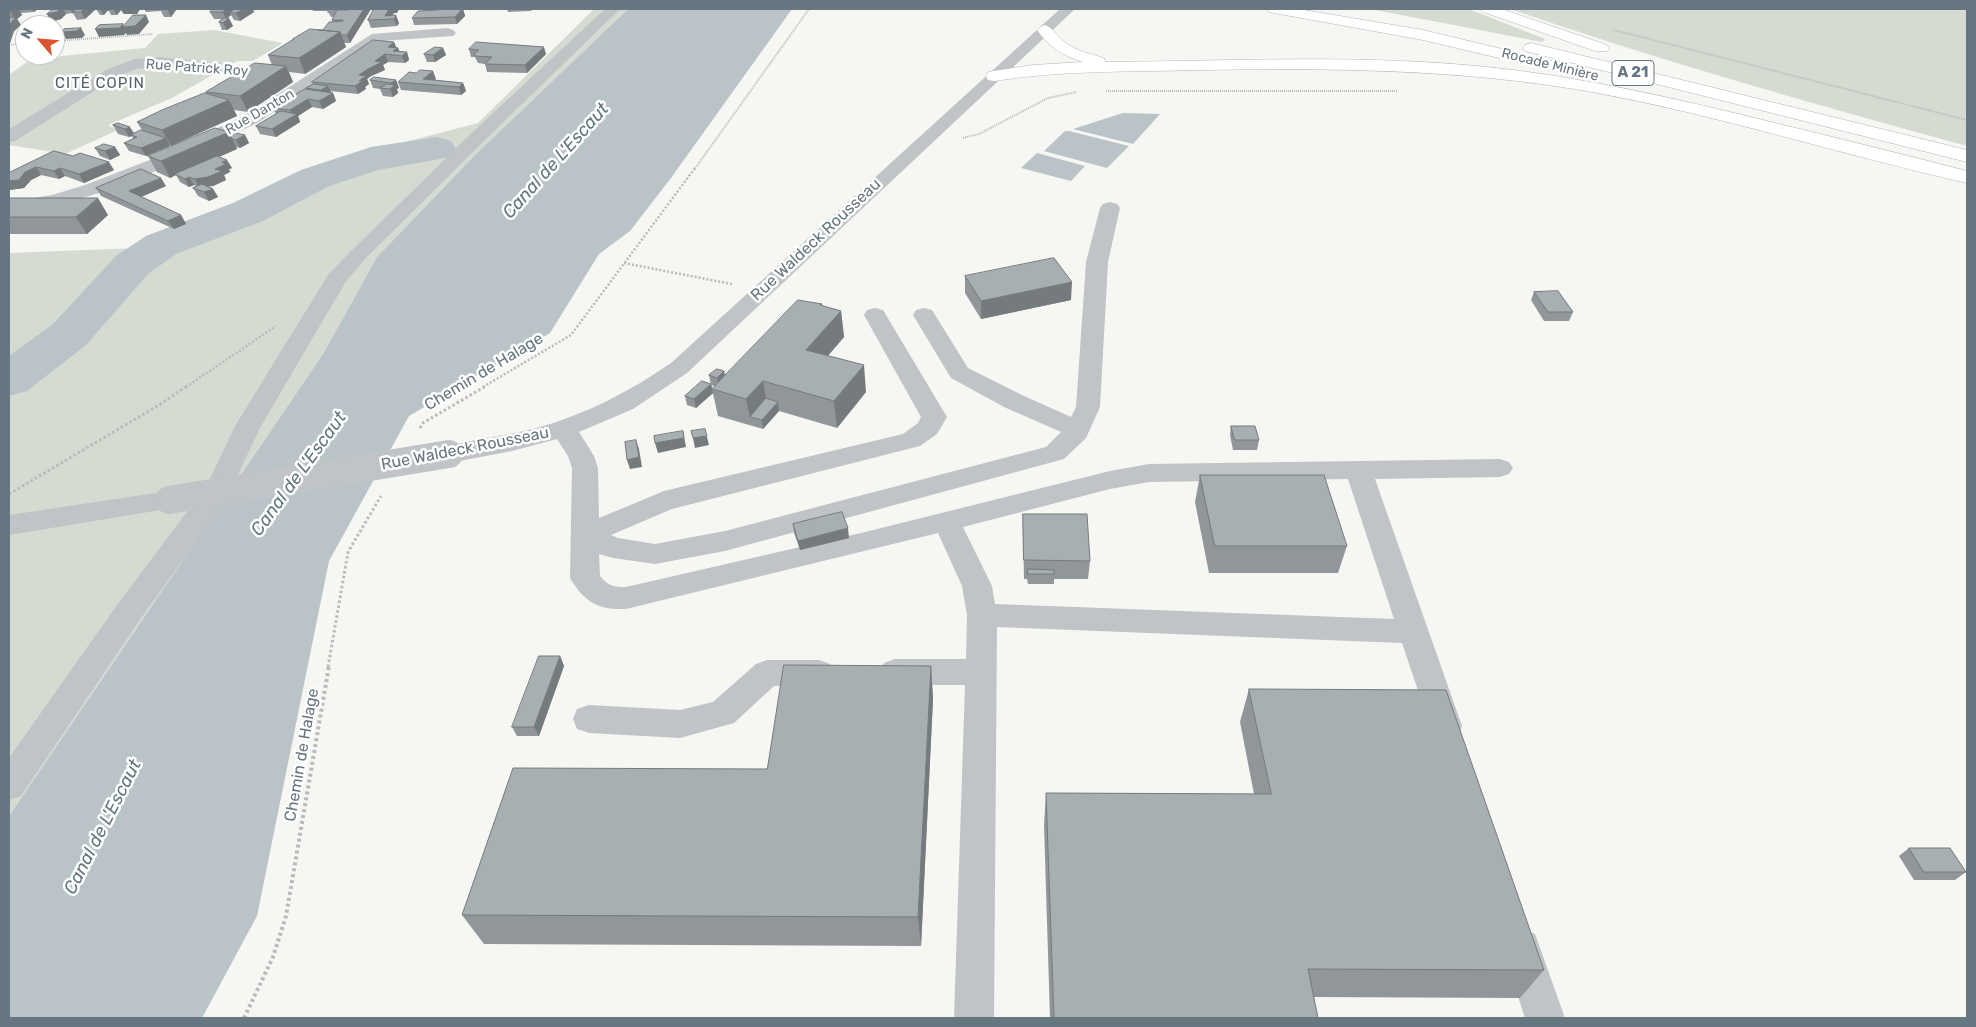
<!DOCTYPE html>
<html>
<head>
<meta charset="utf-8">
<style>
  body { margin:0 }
  #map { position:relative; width:1976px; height:1027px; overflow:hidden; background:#f6f6f3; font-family:Rubik,sans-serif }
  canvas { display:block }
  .frame { position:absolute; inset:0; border:10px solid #677782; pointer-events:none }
  .north { position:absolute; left:15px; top:15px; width:50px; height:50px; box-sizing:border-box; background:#fff; border:1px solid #c2c9cd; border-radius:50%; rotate:297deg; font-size:14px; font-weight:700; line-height:20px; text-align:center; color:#677782 }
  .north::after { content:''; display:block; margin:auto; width:18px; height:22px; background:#d95430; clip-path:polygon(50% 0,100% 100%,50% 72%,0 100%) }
</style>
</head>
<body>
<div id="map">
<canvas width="1976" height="1027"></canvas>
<div class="frame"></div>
<div class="north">N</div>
</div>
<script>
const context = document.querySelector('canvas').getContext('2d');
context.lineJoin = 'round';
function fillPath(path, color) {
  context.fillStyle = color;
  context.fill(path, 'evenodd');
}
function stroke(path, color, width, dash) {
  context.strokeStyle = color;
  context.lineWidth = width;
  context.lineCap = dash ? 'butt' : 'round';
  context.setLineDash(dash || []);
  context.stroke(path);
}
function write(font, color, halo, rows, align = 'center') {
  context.font = font + ' Rubik,sans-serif';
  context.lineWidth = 5;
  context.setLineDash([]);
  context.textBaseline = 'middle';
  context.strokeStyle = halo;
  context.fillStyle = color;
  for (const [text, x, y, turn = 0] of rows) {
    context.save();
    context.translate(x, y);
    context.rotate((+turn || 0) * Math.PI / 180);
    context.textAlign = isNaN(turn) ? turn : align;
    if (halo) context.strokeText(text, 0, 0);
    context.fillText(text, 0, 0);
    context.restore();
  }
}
fillPath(new Path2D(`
  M583 9H628L476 154 377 257 323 354 9 816V253L139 248 313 166 478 123 593 10Z
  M1370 9H1469L1545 39 1542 42Z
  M1510 9H1967V146C1814 104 1661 61 1510 9Z
  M214 30 283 43 253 61H237L172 98 108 125 118 130 65 154 9 145V75L31 59 145 48 158 34Z`), '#d6dbd2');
fillPath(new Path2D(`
  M628 9H792L671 178 630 231 599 254 550 333 409 416 329 561 257 916 202 1018H9V816L323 354 377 257 476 154Z
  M1123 113 1160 114 1133 144 1073 129Z
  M1065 131H1069L1129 146 1107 168 1044 151Z
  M1037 153 1085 166 1071 181 1021 168Z`), '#b9c3c8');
fillPath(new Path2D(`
  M437 137 451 141 456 149 451 157 378 170 329 186 263 221 176 254 148 274 86 345 27 391 9 396V356L52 325 116 256 146 236 233 203 301 170 371 147Z`), '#b9c3c8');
const highway = new Path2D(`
  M1267 9H1298L1423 30 1556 62 1558 65 1556 68 1550 70 1423 40 1274 13 1269 12Z
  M1481 9H1502L1607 45 1609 48 1607 51H1595L1483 12Z
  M1045 25C1054 28 1058 38 1066 43 1077 51 1091 54 1104 58L1105 62C1233 61 1360 54 1487 67 1583 77 1678 99 1771 122 1837 138 1902 154 1967 171V183C1842 155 1719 115 1592 92 1462 69 1333 68 1202 70 1132 72 1063 70 994 81L988 80 986 76 988 72 994 71 1033 65 1083 62C1063 56 1049 47 1037 30L1040 27Z
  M1531 43 1967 150V162L1525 51 1523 48 1525 45Z`);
stroke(highway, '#b1b5b8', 1);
stroke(new Path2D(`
  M1614 30 1967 120
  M55 41 153 34
  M9 45 25 43
  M1106 91H1397
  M963 138 979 134 1048 98 1077 92
  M694 170 809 9`), '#b8bbbd', 2, [1, 1]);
stroke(new Path2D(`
  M624 263 732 284
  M186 387 276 326
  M483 387 571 335 695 168`), '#b8bbbd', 2.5, [2, 2]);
stroke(new Path2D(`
  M420 428 423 423 486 386
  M9 494 159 405 187 386
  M328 667 348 552 381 496`), '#b8bbbd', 3, [2.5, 2.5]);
stroke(new Path2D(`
  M244 1018 273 957 286 916 329 666`), '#b8bbbd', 4, [3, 3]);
fillPath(new Path2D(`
  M605 9H620L489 136 364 260 345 283 261 426 232 487 218 511 139 621 21 796 9 800V758L117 605 207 485 235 426 328 275 350 252 477 128Z
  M1060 9H1075L687 373 633 409 579 432 594 456 598 468 599 518 664 491 903 434 918 423 921 417 864 315 867 310 875 308 883 310 886 315 947 417 937 434 920 446 672 509 611 535 618 538 655 544 725 531 1046 447 1061 432 1004 407 951 378 913 315 916 310 924 308 932 310 968 368 1022 395 1071 417 1076 407 1086 262 1100 208 1103 204 1110 202 1117 204 1120 208 1108 262 1100 407 1086 438 1064 459 725 551 655 564 613 558 599 554 600 576C608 586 614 587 626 587L861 533 1110 471 1149 464 1500 459 1509 462 1513 468 1509 474 1500 477 1375 479 1462 726 1458 736 1446 740 1434 736 1430 726 1402 643 997 627 994 1018H954L965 685H895L884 681 879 672 884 663 895 659H966L967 615 962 586 938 533 626 609C598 610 584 602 570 578L572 468 568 456 557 439 512 451 449 463 440 460 436 454 440 448C472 439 505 436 537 428 586 414 629 392 671 363ZM1348 479 1394 619 995 604 992 586 963 527 1110 489 1149 482Z
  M448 28 453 30 456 33 453 36 382 41 259 122 174 164 99 193 55 206 9 214V202L52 195 85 185 160 156 247 114 372 34Z
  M160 57 279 70 285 71 287 75 285 79 279 80 160 67 137 69 118 76 15 141 9 142V129L106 70 134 59Z
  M169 491 179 493 183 500 179 507 9 535V515Z
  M767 660H819L830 664 835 673 830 682 819 686H774L734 723 680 738 589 733 577 729 573 719 577 709 589 705 680 710 713 702 756 664Z
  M1521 928 1535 934 1565 1018H1525L1502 947 1507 934Z`), '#c0c4c7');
fillPath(highway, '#fff');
stroke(new Path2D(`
  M169 500 449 454`), '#c0c4c7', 28);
fillPath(new Path2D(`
  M9 9H38L34 12 21 13 22 15 17 19 21 25 14 31 10 43H9Z
  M53 9H96L85 19 77 20 73 13 66 14 61 19 51 22Z
  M96 9H183L182 10H176L171 17H164L161 11 146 12 144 9H140L137 14H124L121 10 117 15H111L109 11H107L104 15H100Z
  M213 9 254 12 240 21 234 20 231 15 227 18 233 26 227 30H222L219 22 222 19H214L210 12Z
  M312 9H371L350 43H344L346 47 305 74 289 72 293 82 248 112 234 110 237 116 146 156 129 151 124 143 133 139 132 136 129 137 118 134 113 125 118 123 134 133 142 130 137 122 206 93V92L236 75 235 74 272 65 268 55 293 40V39L323 30 333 22 332 20 334 17H331L329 13H328L327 11H313Z
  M374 9H399L397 13H394L392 15 399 23 397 26 371 28 368 20Z
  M463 9 465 16 457 24 414 25 412 18Z
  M507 9H533L531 11 508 12Z
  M394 42 396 47 398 48 400 52H407L409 60 405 63 388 62 383 65 385 70 371 76 367 79 369 84 365 87 366 89 358 94 330 91 331 93H333L336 101 323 109 312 107 298 116 300 122 276 137 260 134 256 126 276 114 273 108 307 89 306 88 313 84 312 82Z
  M443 48 446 55 435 62H427L424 54Z
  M469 49 546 54 527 73 487 72 485 64 478 63 475 57H471Z
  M436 79 435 80 463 83 466 91 461 95 401 90 398 82Z
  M370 80H396L399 88 397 89 398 93 393 97 383 96 380 89 373 88Z
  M229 132V133L245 135 249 143 240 148 236 147 237 149 219 157 232 168 229 169 230 172 224 175 226 180 213 186H208L213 189 218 197 209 201 198 196 193 188 196 186 194 185 189 187 180 182 176 175 170 178 157 172 148 156Z
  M115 147 120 155 110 160 100 156 95 148Z
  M54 151 114 170 84 183 65 176 59 179 41 175 31 180 24 188 9 190V173Z
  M166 186 141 197 181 215 186 224 174 229 101 196 96 188Z
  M9 198 108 215 87 234H9Z
  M965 276 1071 300 981 319 965 293Z
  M1534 292 1573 312 1569 321H1544L1531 300Z
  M822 304V306L841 311 844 337 828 356 866 392 837 428 779 411 763 429 718 416 712 389 715 386 711 385 709 375 724 371 725 376Z
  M711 384 713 393 696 408 687 405 685 396Z
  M1231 426 1259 440 1257 450H1233L1230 435Z
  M1200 475 1347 546 1338 573H1209L1195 502Z
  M1023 514 1090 561 1088 579H1054V584H1028L1027 579H1024L1023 532Z
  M793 524 849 538 800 550 794 533Z
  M560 656 564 666 539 736H517L512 727Z
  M931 666 933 699 921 946 484 944 462 915 767 769Z
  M1249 689 1544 970 1520 998 1314 997 1318 1018H1050L1044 825 1046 793 1254 794 1240 722Z
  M1909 848 1966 872 1955 880H1914L1899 856Z`), '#90969a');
fillPath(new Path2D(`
  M9 9H19L22 15 17 19 21 25 14 31 10 43 9 42V26L10 24 14 19Z
  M32 9H38L34 12Z
  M60 9H63L66 14 61 19 51 22 47 14Z
  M70 9H96L85 19 81 12H73V14Z
  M100 9H108L109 11H107L104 15Z
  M113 9H140L137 14H124L121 10 117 15Z
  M167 9H175L176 10 171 17Z
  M226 9H235L230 13 231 15 226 19 223 12Z
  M244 9H253L254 12 240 21 236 13Z
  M364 9H371L350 43 347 35Z
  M389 9H399L397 13H394L390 19 385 16Z
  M463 9 465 16 457 24 455 17Z
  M146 15 149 22 139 34 127 35 126 33 124 35 99 37 95 29 123 24 125 27Z
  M396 15 399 23 397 26 394 19Z
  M229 18 233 26 227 30 223 23Z
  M81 28 85 35 82 38 66 39 62 32Z
  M340 32 346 47 305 74 299 58Z
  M394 42 397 49 398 48 401 56 388 47Z
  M544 47 546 54 527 73 525 65Z
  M443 48 446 55 435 62 433 55Z
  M407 52 409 60 405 63 402 56Z
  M385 54 388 62 383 65 385 70 371 76 367 79 369 84 365 87 366 89 358 94 355 86 359 75 375 61Z
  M286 66 293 82 248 112 240 96Z
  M433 71 436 79 429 84 423 79Z
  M396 80 399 88 397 89 398 93 393 97 390 89 393 87 391 83Z
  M463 83 466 91 461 95 459 87Z
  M328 86 332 94 324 98 321 90Z
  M333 93 336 101 323 109 319 101Z
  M308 99 312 107 298 116 300 122 276 137 272 129 292 116 290 110Z
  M229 100 237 116 171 146 162 130Z
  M130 127 135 135H131L132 136 129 137 125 129Z
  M229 132 237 149 177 175 175 174 176 175 170 178 161 161Z
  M245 135 249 143 240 148 236 140Z
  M166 138 170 146 146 156 141 148Z
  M115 147 120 155 110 160 105 151Z
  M227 160 232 168 229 169 230 172 224 175 226 180 213 186 199 188 195 179 215 169 222 162Z
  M109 162 114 170 84 183 79 174Z
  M36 167 41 175 31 180 24 188 9 190V181Z
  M60 168 65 176 59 179 54 171Z
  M189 177 194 185 189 187 185 179Z
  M161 178 166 186 134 200 129 191Z
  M213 189 218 197 209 201 204 192Z
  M98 198 108 215 87 234 76 217Z
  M181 215 186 224 174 229 168 221Z
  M1072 282 1071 300 981 319V301Z
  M822 304 825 329 841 311 844 337 810 376 806 350 820 305Z
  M864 365 866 392 837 428 834 401Z
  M724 371 726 380 719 387 717 378Z
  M763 381 768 408 750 417 746 399Z
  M711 384 713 393 696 408 694 399Z
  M778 402 779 411 763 429 762 420Z
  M705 429 709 445 695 448 693 438Z
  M683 431 686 447 658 453 655 443Z
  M636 440 639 449 642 467 630 469 627 460Z
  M848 528 849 538 800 550 798 541Z
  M560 656 564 666 539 736 534 727Z
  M931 666 933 699 921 946 918 917Z`), '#757a7d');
const building = new Path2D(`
  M53 9H60L57 12 47 14Z
  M77 9H84L81 12H73Z
  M213 9H226L223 12H210Z
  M235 9H244L236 13H230Z
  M349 9H364L347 35H341L340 32 318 30H323L329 22 343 21V20H332L337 10H348Z
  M374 9H389L385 16 396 15 394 19 368 20Z
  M439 9H462L455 17 412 18 418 11 438 10Z
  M133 15H146L135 26 123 27Z
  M16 17 10 24 9 26V18Z
  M224 18H229L223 23 219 22Z
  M123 24 120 28 95 29 99 25Z
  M81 28 77 31 62 32 64 29Z
  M310 29 340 32 299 58 268 55 294 39H293Z
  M373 40 394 42 388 47 398 48 393 51 407 52 402 56 385 54 375 61 382 62 368 69 359 75 366 76 359 81H363L355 86 312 82Z
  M476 42 544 47 525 65 485 64 492 57 475 56 474 54 479 50 469 49Z
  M435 47 443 48 433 55 424 54Z
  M255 63 286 66 240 96 206 92Z
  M420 70 433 71 423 79 463 83 459 87 398 82 409 72 416 73Z
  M374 77 396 80 391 83 370 80Z
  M314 84 328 86 321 90 306 88Z
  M387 84 395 85 390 89 380 88Z
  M305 89 333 93 319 101 308 99 290 110 273 108Z
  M205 93 229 100 162 130 137 122 162 110Z
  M281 111 297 114 272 129 256 126Z
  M118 123 130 127 125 129 113 125Z
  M215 128 229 132 161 161 148 156Z
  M141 130 166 138 141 148 124 143 137 137 131 135Z
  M231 132 245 135 236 140 232 139 229 133Z
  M104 144 115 147 105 151 95 148Z
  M54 151 73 156 80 153 109 162 79 174 60 168 54 171 36 167 25 172 19 180 9 181V173Z
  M217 156 227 160 222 162 226 164 215 169 222 171 208 177 195 179 189 177 185 179 175 174Z
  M141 169 161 178 129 191 181 215 168 221 96 188Z
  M202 184 213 189 204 192 193 188Z
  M9 198H98L76 217H9Z
  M1054 258 1072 282 981 301 965 276Z
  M1558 291 1573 312H1548L1534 292Z
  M798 300 822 304 820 305 841 311 806 350 864 365 834 401 763 381 746 399 712 389Z
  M717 369 724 371 717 378 709 375Z
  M702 381 711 384 694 399 685 396Z
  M766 398 778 402 762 420 750 417Z
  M1231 426H1255L1259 440H1235Z
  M705 429 707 436 693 438 691 431Z
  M683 431 684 438 655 443 654 436Z
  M636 440 639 457 627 460 625 442Z
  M1200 475H1324L1347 546H1215Z
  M842 512 848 528 798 541 793 524Z
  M1023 514H1087L1090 561 1024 560Z
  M1028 569 1054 570V574H1028Z
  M539 656H560L534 727H512Z
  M784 665 931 666 918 917 462 915 513 768 767 769Z
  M1249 689 1446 690 1544 970 1308 969 1318 1018H1054L1046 793 1271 794Z
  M1909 848H1950L1966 872H1924Z`);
fillPath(building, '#a7afb3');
stroke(building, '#757a7d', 1);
write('14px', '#677782', '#fff', [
  ["Rocade Minière",1550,65,14],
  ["Rue Patrick Roy",197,68,4],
  ["Rue Danton",260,112,-30]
]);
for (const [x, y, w] of [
  [1633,73,42]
]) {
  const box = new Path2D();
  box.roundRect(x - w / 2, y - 12.5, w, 25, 4);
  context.fillStyle = '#fff';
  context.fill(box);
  stroke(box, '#677782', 1);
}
write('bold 15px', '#677782', null, [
  ["A 21",1633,73]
]);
context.letterSpacing = '1px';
write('15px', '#546068', '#fff', [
  ["CITÉ COPIN",100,84]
]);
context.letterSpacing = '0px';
write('16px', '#677782', '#fff', [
  ["Rue Waldeck Rousseau",816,240,-43],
  ["Chemin de Halage",484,372,-31],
  ["Rue Waldeck Rousseau",465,449,-11],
  ["Chemin de Halage",302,755,-80]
]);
write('italic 18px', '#63777f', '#fff', [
  ["Canal de L'Escaut",556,161,-48],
  ["Canal de L'Escaut",299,474,-54],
  ["Canal de L'Escaut",103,827,-63]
]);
</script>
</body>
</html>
